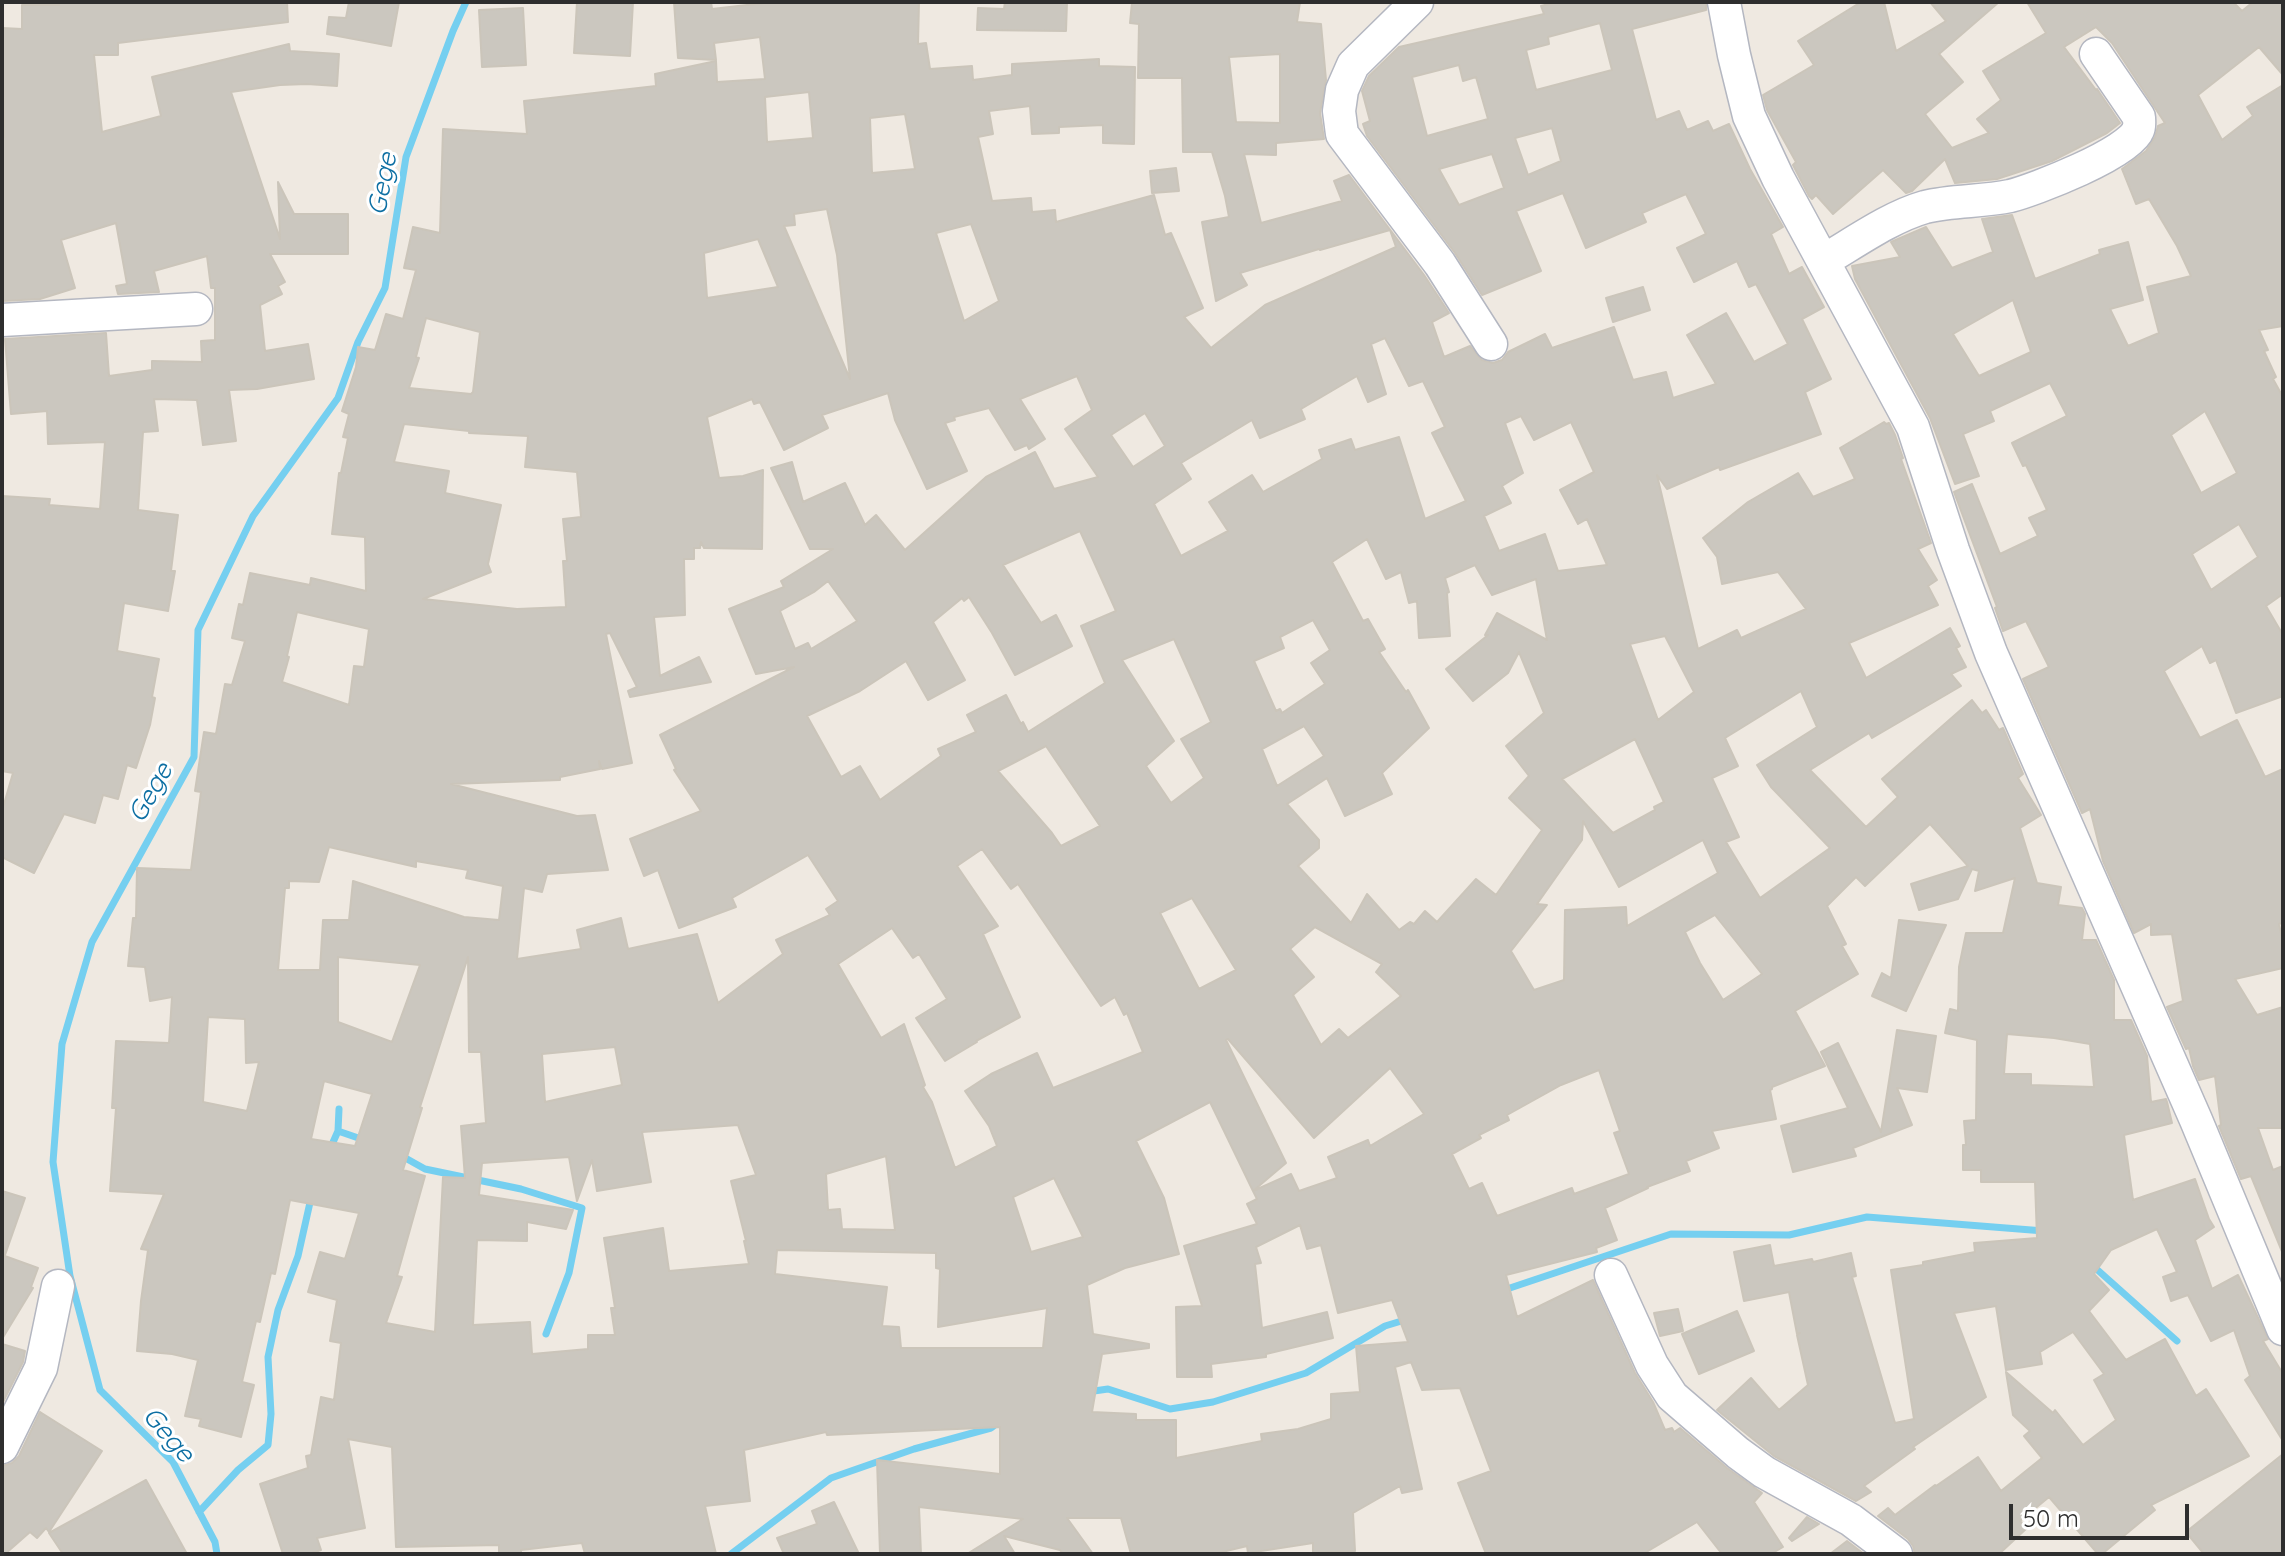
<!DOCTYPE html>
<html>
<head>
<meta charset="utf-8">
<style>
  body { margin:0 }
  #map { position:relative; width:2285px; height:1556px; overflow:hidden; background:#efe9e1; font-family:Quicksand,sans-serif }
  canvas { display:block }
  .frame { position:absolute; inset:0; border:4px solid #2e2e2e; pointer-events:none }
  .scale { position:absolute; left:2009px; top:1504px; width:180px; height:36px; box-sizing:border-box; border:4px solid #2e2e2e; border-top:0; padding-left:10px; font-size:24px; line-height:28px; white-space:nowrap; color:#2e2e2e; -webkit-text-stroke:6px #fff; paint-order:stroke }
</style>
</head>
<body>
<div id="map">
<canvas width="2285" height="1556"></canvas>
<div class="frame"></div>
<div class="scale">50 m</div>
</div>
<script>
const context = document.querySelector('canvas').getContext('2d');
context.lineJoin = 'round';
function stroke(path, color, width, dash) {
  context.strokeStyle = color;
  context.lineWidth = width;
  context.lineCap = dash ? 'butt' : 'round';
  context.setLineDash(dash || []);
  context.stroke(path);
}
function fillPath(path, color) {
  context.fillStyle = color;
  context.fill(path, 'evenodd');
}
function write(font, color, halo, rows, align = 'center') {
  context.font = font + ' Quicksand,sans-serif';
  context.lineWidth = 6;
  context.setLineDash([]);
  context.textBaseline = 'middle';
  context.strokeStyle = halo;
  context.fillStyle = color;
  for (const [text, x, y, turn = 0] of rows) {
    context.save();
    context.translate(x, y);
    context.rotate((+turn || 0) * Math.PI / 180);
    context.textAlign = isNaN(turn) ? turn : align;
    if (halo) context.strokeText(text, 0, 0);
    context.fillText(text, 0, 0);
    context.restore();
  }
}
stroke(new Path2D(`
  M338 1131 367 1141
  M330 1149 338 1131 339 1109
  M400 1155 425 1169 521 1189 582 1208 569 1273 546 1334
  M2092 1265 2177 1341
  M1501 1291 1671 1234 1789 1235 1867 1217 2044 1231
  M1087 1392 1108 1389 1170 1409 1213 1402 1306 1373 1385 1326 1408 1319
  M199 1512 238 1470 268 1445 271 1414 268 1357 278 1310 298 1256 311 1198
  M217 1554 215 1542 173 1462 100 1390 70 1276 53 1162 62 1044 92 942 194 757 198 630 253 516 338 398 358 342 385 288 406 157 453 31 466 2
  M731 1554 831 1478 914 1449 991 1428 999 1422`), '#75cff0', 7);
const building = new Path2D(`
  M59 2H287L288 22 118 43V55H94L102 132 161 116 152 77 289 44 290 51 339 54 337 86 307 84 280 85 231 92 280 239 278 182 294 214H348V254H270L285 282 278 286 282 294 260 305 265 351 308 344 314 379 257 389 229 390 236 441 203 445 197 400 154 399 158 431 143 432 138 510 178 515 171 571H175L168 611 124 603 117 651 159 659 152 697 155 698 150 725 136 768 127 765 118 799 103 795 95 823 64 814 34 873 2 857V811L13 773 2 771V496L50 499 49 505 100 509 105 442 48 444 47 411 11 414 5 339 106 333 109 376 152 370V361L202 362 201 341 215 340V288H211L207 256 154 271 159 292 118 294 116 286 127 284 116 223 61 240 75 288 40 299 2 301V138L4 137 2 28 22 29V5H59Z
  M349 2H399L391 46 327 34 329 17 346 18Z
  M577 2H633L630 56 574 53Z
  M674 2H711L712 9 773 2H919L918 44 926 43 930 69 972 66 973 80 1012 75V64L1099 59V66L1135 67 1134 144 1103 143V125L1059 127V133L1032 134 1030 106 989 111 993 134 978 137 992 201 1031 198 1032 212 1055 210 1056 222 1154 195 1165 235 1171 233 1203 308 1184 317 1211 348 1265 305 1396 247 1390 230 1320 250 1319 249 1240 273 1247 285 1216 301 1202 222 1229 217 1225 196 1212 152H1183L1182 78H1138L1139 24 1130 23 1132 2H1300L1297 22 1321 24 1326 80 1320 113 1324 139 1276 143V155L1244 154 1261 223 1342 201 1334 181 1349 175 1424 275 1449 313 1432 322 1444 357 1470 346 1482 360 1493 363 1502 360 1508 352 1545 334 1552 348 1614 327 1633 380 1666 372 1673 398 1716 384 1687 335 1726 313 1754 362 1788 344 1756 284 1749 287 1737 261 1694 282 1677 248 1706 234 1686 194 1642 213 1646 222 1586 248 1563 193 1516 211 1541 271 1482 295 1455 253 1367 136 1363 124 1370 121 1362 91 1369 76 1399 47 1544 14 1541 6 1556 2H1706V10L1632 29 1656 120 1679 111 1687 130 1708 121 1713 131 1729 124 1750 169 1783 227 1771 234 1789 274 1802 267 1824 307 1802 319 1831 379 1805 392 1821 434 1720 470 1719 467 1667 489 1657 475 1698 649 1737 630 1741 638 1806 609 1778 572 1722 584 1717 557 1703 538 1748 502 1798 473 1813 497 1855 479 1840 448 1884 422 1886 424 1889 423 1895 435 1903 458 1901 459 1931 543 1918 549 1937 580 1928 586 1938 605 1849 643 1866 678 1950 628 1960 646 1956 648 1966 667 1951 674 1961 686 1872 738 1869 733 1810 770 1866 827 1898 797 1882 779 1972 700 1982 713 1986 710 1999 730 2003 728 2023 774 2018 778 2041 815 2020 828 2037 883 2061 887 2058 905 2082 908 2085 914 2082 940H2096L2114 980V1020H2131L2147 1056 2151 1102 2166 1099 2167 1102 2172 1123 2124 1135 2133 1200 2195 1179 2209 1219 2214 1227 2195 1240 2212 1289 2238 1275 2268 1339 2263 1341 2283 1374V1441L2245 1380 2250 1376 2234 1330 2211 1341 2188 1295 2171 1301 2163 1277 2177 1272 2157 1229 2111 1250 2094 1274 2109 1290 2089 1311 2126 1360 2165 1339 2196 1396 2206 1389 2249 1456 2151 1505 2155 1510 2102 1554H2098L2049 1497 2020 1521 2027 1528 1999 1554H1915L1913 1546 1908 1539 1878 1516 1888 1508 1895 1515 1935 1485 1936 1486 1978 1457 2001 1491 2042 1458 2024 1436 2030 1431 2013 1415 2006 1372 2053 1413 2055 1410 2083 1445 2116 1420 2094 1380 2104 1374 2073 1332 2040 1352 2042 1364 2006 1370 1996 1306 1954 1313 1986 1397 1913 1447 1915 1449 1864 1486 1871 1492 1856 1501 1774 1456 1717 1410 1751 1378 1779 1410 1808 1385 1797 1335 1800 1333 1797 1334 1789 1292 1744 1301 1734 1252 1770 1245 1774 1266 1812 1259 1813 1262 1851 1253 1856 1276 1852 1277 1895 1423 1914 1419 1891 1270 1923 1265V1262L1975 1252 1974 1243 2037 1238 2035 1182H1981V1170H1963V1145H1966L1964 1121 1976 1120 1977 1040 1945 1033 1950 1009 1958 1011 1959 967 1966 933H2003L2015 878 1975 891 1979 871 1972 869 1958 899 1919 910 1911 884 1968 866 1930 824 1865 886 1856 877 1827 906 1846 944 1842 946 1858 974 1795 1011 1825 1066 1772 1087V1089L1770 1090 1776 1119 1712 1131 1719 1148 1686 1161 1690 1171 1647 1187 1648 1188 1605 1208 1617 1240 1596 1248 1597 1252 1506 1275 1517 1317 1593 1280 1635 1373 1653 1402 1665 1430 1672 1428 1674 1432 1680 1428 1727 1468 1762 1493 1754 1502 1783 1547 1771 1554H1722L1697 1522 1643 1554H1486L1458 1483 1491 1471 1460 1388 1422 1390 1411 1362 1395 1367 1422 1489 1402 1493 1400 1486 1353 1513 1355 1551 1313 1553V1543L1248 1553 1247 1546 1214 1554H1131L1121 1518H1067L1093 1554H1063L1060 1550 1004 1536 1015 1554H967L1023 1519 919 1507 921 1554H880L877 1460 1000 1474V1427L827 1435 826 1432 744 1450 750 1501 705 1506 716 1554H585L582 1543 521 1550V1554H499V1545L396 1547 392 1447 348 1439 365 1528 317 1538 321 1550 309 1554H283L260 1484 308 1468 306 1456 311 1455 321 1397 334 1400 341 1343 330 1341 337 1300 308 1292 320 1252 345 1259 359 1213 290 1200 275 1274 271 1273 260 1322 256 1321 242 1382 254 1385 241 1437 199 1426 201 1419 185 1416 198 1360 172 1354 137 1351 141 1301 148 1250 141 1249 164 1194 110 1191 116 1108H112L116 1041 169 1043 172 997 150 1001 145 967 128 966 133 918H136L137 868 191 870 201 792 195 791 204 732 216 734 225 684 232 685 245 641 232 638 239 604 243 605 250 573 310 585 311 578 366 591 365 537 332 534 339 473H341L348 438 343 437 349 414 342 411 356 367 358 347 375 350 386 314 403 319 416 270 404 268 413 227 440 233 443 129 527 134 524 101 656 86 655 74 716 61 717 82 765 79 760 37 714 43 716 60 678 58ZM1600 23 1612 70 1536 90 1526 50 1549 44 1548 37ZM1280 54V123L1236 122 1229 57ZM1459 65 1463 81 1476 77 1488 119 1427 136 1412 77ZM809 92 813 138 767 142 765 97ZM905 114 915 169 872 173 870 118ZM1552 128 1561 161 1528 175 1515 138ZM1492 154 1504 188 1459 205 1439 169ZM827 209 837 255 850 379 784 226 795 225 794 214ZM971 224 999 301 964 321 936 233ZM758 239 778 287 707 298 704 253ZM426 318 480 332 473 392 471 394 409 388 419 358 416 357ZM1385 338 1409 386 1423 381 1445 427 1432 433 1466 501 1425 519 1399 437 1355 450 1351 439 1319 450 1322 459 1263 492 1252 475 1209 502 1228 531 1181 556 1154 504 1191 479 1181 463 1252 420 1260 438 1305 419 1301 409 1357 376 1368 402 1386 394 1371 344ZM1077 376 1092 410 1065 429 1098 477 1054 489 1035 452 986 477 905 550 876 515 865 525 845 483 803 502 792 462 771 468 810 549H833L781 581 784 587 729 609 756 674 794 667 660 735 676 769 674 770 701 811 630 839 644 876 658 870 679 928 736 907 732 898 808 855 838 901 826 909 830 915 776 940 783 954 718 1003 697 934 628 949 621 918 577 930 581 949 517 959 524 888 542 892 547 874 608 870 595 815 577 816 451 784 560 780V777L600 769 599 761 602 769 632 763 606 634 610 633 637 687 628 691 630 697 711 682 699 657 660 676 654 617 685 615 684 559H694V548H700L701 542 704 548 762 549 763 470 743 476 719 478 707 417 752 399 754 404 760 402 784 450 828 428 822 415 888 393 895 420 927 489 967 471 945 423 955 420 954 417 989 408 1015 450 1027 445 1029 449 1045 439 1020 399ZM1145 413 1165 446 1133 467 1111 435ZM1521 416 1534 440 1571 422 1594 472 1560 490 1578 524 1587 519 1607 565 1558 571 1545 534 1499 551 1484 516 1511 503 1502 486 1523 473 1505 423ZM404 424 469 431V433L528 436 525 467 577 472 581 517 563 519 567 561H563L566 607 517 609 423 599 491 572 488 564 501 505 445 493 449 471 394 462ZM1080 531 1116 611 1081 626 1105 683 1028 732 1023 722 1021 724 1006 695 967 715 976 732 938 749 941 756 880 800 860 766 841 777 807 716 860 691 906 661 928 700 965 680 933 622 962 598 964 601 969 597 992 633 1015 675 1072 646 1056 615 1041 623 1003 565ZM1367 539 1386 579 1401 572 1409 603 1417 601 1419 638 1450 636 1447 593 1449 592 1445 578 1475 565 1492 595 1536 579 1547 640 1497 613 1485 635H1488L1446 669 1473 701 1508 673 1519 652 1544 713 1506 746 1529 776 1509 798 1542 830 1496 895 1476 879 1437 922 1425 911 1414 924 1410 922 1399 930 1367 894 1351 923 1298 866 1319 848V840L1287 804 1327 778 1345 816 1392 794 1382 773 1429 728 1408 690 1406 692 1379 652 1385 649 1368 619 1363 621 1332 562ZM828 581 857 621 811 649 808 643 795 649 780 611 814 592ZM297 612 369 629 364 667 354 666 349 705 282 682 289 657 287 656ZM1313 620 1330 650 1311 663 1325 684 1282 713 1280 709 1276 711 1254 661 1284 648 1280 637ZM1665 636 1694 692 1658 720 1630 644ZM1174 639 1211 722 1181 739 1204 778 1171 803 1146 766 1174 741 1122 660ZM1801 691 1817 727 1757 765 1771 787 1830 848 1760 898 1726 842 1739 837 1712 778 1738 766 1725 738ZM1304 726 1324 756 1277 786 1262 749ZM1635 739 1664 802 1654 807 1655 810 1613 833 1562 779ZM1046 746 1100 826 1061 846 1052 833 998 771ZM1583 821 1619 887 1703 840 1718 873 1627 926 1626 907 1565 910 1564 980 1534 990 1511 951 1547 905 1537 904 1582 840ZM329 847 416 867V861L468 870 466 878 503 886 499 920 464 917 353 881 349 920H323L320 970H278L285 888H289V881L319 882ZM982 849 1011 889 1018 884 1101 1006 1115 997 1124 1015 1127 1013 1143 1052 1053 1088 1037 1053 991 1074 965 1091 989 1126 997 1146 955 1168 932 1102 923 1087 925 1085 904 1024 881 1038 838 964 892 928 913 958 919 954 947 999 916 1018 945 1061 977 1042 976 1041 1020 1017 983 934 998 926 957 866ZM1192 898 1236 970 1199 989 1160 913ZM1715 915 1762 974 1723 1000 1700 963 1685 932ZM1315 927 1382 964 1376 972 1401 996 1348 1038 1339 1029 1321 1045 1293 995 1314 977 1290 949ZM338 957 420 965 392 1042 338 1022ZM468 957 469 1052H481L486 1123 461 1126 465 1178 443 1177 435 1332 386 1323 402 1277 397 1276 425 1176 403 1170 422 1108 420 1107ZM208 1017 245 1019 246 1063 259 1062 247 1111 203 1102ZM2007 1034 2054 1038 2090 1044 2094 1087 2031 1085V1074H2004ZM1228 1039 1314 1138 1390 1068 1424 1114 1370 1146 1368 1140 1328 1157 1337 1178 1299 1191 1291 1174 1253 1191 1257 1199 1247 1204 1257 1224 1184 1246 1202 1306 1176 1307 1177 1377H1212L1211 1364 1266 1357V1354L1333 1338 1327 1312 1262 1328 1255 1264 1261 1263 1256 1247 1300 1225 1307 1249 1321 1245 1338 1313 1392 1300 1408 1342 1356 1346 1360 1392 1331 1394V1419L1298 1429 1261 1434 1262 1441 1176 1458V1420H1136V1414L1092 1412 1102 1354 1149 1348V1344L1093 1334 1087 1285 1125 1268 1179 1254 1164 1198 1136 1141 1210 1102 1253 1191 1286 1163 1226 1040ZM615 1047 622 1085 545 1102 542 1054ZM1599 1070 1620 1131 1614 1133 1629 1174 1574 1194 1572 1188 1497 1216 1482 1183 1469 1189 1452 1154 1481 1138 1479 1135 1509 1120 1507 1115 1561 1085ZM324 1081 372 1094 355 1146 311 1139ZM738 1125 756 1175 731 1181 746 1241H744L749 1264 669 1271 663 1228 604 1238 615 1308H611L615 1335H588V1349L532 1354 530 1322 473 1325 477 1240 527 1241V1222L566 1229 573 1210 479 1195 482 1163 569 1157 577 1201 592 1160 597 1191 651 1182 642 1132ZM886 1156 895 1230 842 1229 840 1209 828 1210 826 1174ZM1054 1178 1083 1237 1031 1252 1013 1197ZM777 1250 936 1253V1268L940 1269 938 1327 1047 1308 1043 1348H901L899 1327 882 1326 887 1287 775 1274Z
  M1005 2H1067L1066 31 977 30 978 8 1004 9Z
  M1861 2H1884L1896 51 1946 21 1930 2H1999L1939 54 1963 82 1925 114 1952 148 1989 133 1977 119 2001 100 1983 71 2046 33 2027 2H2233L2242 11 2253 2H2283V75L2259 47 2198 95 2222 140 2253 116 2247 107 2283 85V326L2259 330 2268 350 2264 351 2276 377 2273 379 2283 397V594L2266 606 2283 635V696L2236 713 2216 660 2210 663 2202 646 2164 671 2200 738 2237 720 2265 777 2283 769V923L2279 924 2283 942V968L2235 979 2257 1015 2283 1007V1128H2258L2273 1170 2283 1166V1254L2251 1176 2241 1179 2219 1126 2221 1125 2215 1076 2199 1080 2193 1066 2189 1048 2186 1049 2167 1007 2183 1001 2172 934 2151 935V924L2134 933 2103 861 2090 809 2082 813 2023 679 2049 667 2026 621 2003 631 1995 608 1997 607 1954 492 1972 484 2000 554 2038 536 2029 518 2047 510 2026 465 2023 466 2012 443 2067 416 2050 383 1990 411 1994 421 1963 434 1979 476 1955 484 1930 418 1855 279 1852 266 1900 257 1891 242 1926 227 1952 268 1993 252 1982 219 2012 215 2035 279 2100 254 2099 250 2128 242 2143 300 2110 309 2128 346 2159 333 2147 287 2191 276 2177 246 2149 199 2136 204 2122 169 2146 151 2155 137 2158 126 2165 123 2112 43 2096 27 2064 47 2096 90 2097 89 2120 123 2107 133 2052 161 1997 179 1955 183 1945 159 1912 191 1906 193 1883 170 1833 214 1816 195 1812 199 1809 196 1793 165 1796 162 1767 110 1763 95 1814 65 1798 41ZM2013 300 2031 352 1979 376 1953 334ZM2205 411 2237 473 2201 493 2171 435ZM2239 524 2258 557 2211 590 2192 554Z
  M523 8 526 65 482 67 479 10Z
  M1176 168 1179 191 1152 193 1150 171Z
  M1643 287 1650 310 1613 322 1606 298Z
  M1899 920 1946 925 1906 1011 1872 996 1882 973 1891 978Z
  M1897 1030 1936 1036 1927 1092 1897 1088 1912 1125 1853 1148 1856 1156 1793 1172 1781 1126 1848 1108 1821 1052 1838 1043 1881 1132Z
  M2 1191 25 1198 5 1255H2Z
  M2 1255 38 1268 31 1287 33 1288 2 1339Z
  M1678 1309 1683 1331 1660 1336 1654 1313Z
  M1737 1311 1754 1351 1699 1374 1682 1334Z
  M2 1344 25 1351 23 1362 2 1404Z
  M40 1412 102 1451 49 1532 46 1528 37 1538 30 1532 5 1554H2V1466L12 1463 19 1456Z
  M2283 1454V1550L2277 1554H2204L2186 1532Z
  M146 1480 187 1554H63L49 1533Z
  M834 1502 859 1554H784L777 1538 817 1524 812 1511Z
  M1807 1517 1819 1524 1792 1541 1789 1538Z
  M1847 1541 1864 1554H1830Z`);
fillPath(building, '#cbc7bf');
stroke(building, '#cbc5ba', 2);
const minor = new Path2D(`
  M1417 2 1353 65 1342 90 1339 111 1342 134 1440 264 1491 344
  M1724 2 1734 55 1749 116 1778 178 1913 427 1953 550 1991 653 2196 1120 2283 1329
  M1823 261C1854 243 1890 217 1925 207 1953 200 1982 202 2010 196 2034 190 2130 153 2138 130 2140 126 2139 121 2139 117L2096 54
  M2 320 196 309
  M1611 1275 1652 1365 1672 1396 1738 1453 1764 1472 1851 1520 1896 1554
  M2 1447 41 1368 58 1286`);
stroke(minor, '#b4b7c1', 35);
stroke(minor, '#fff', 32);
write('italic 26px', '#0d6fa3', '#fff', [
  ["Gege",383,184,-79],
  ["Gege",151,793,-61],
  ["Gege",168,1435,49]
]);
</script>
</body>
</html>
